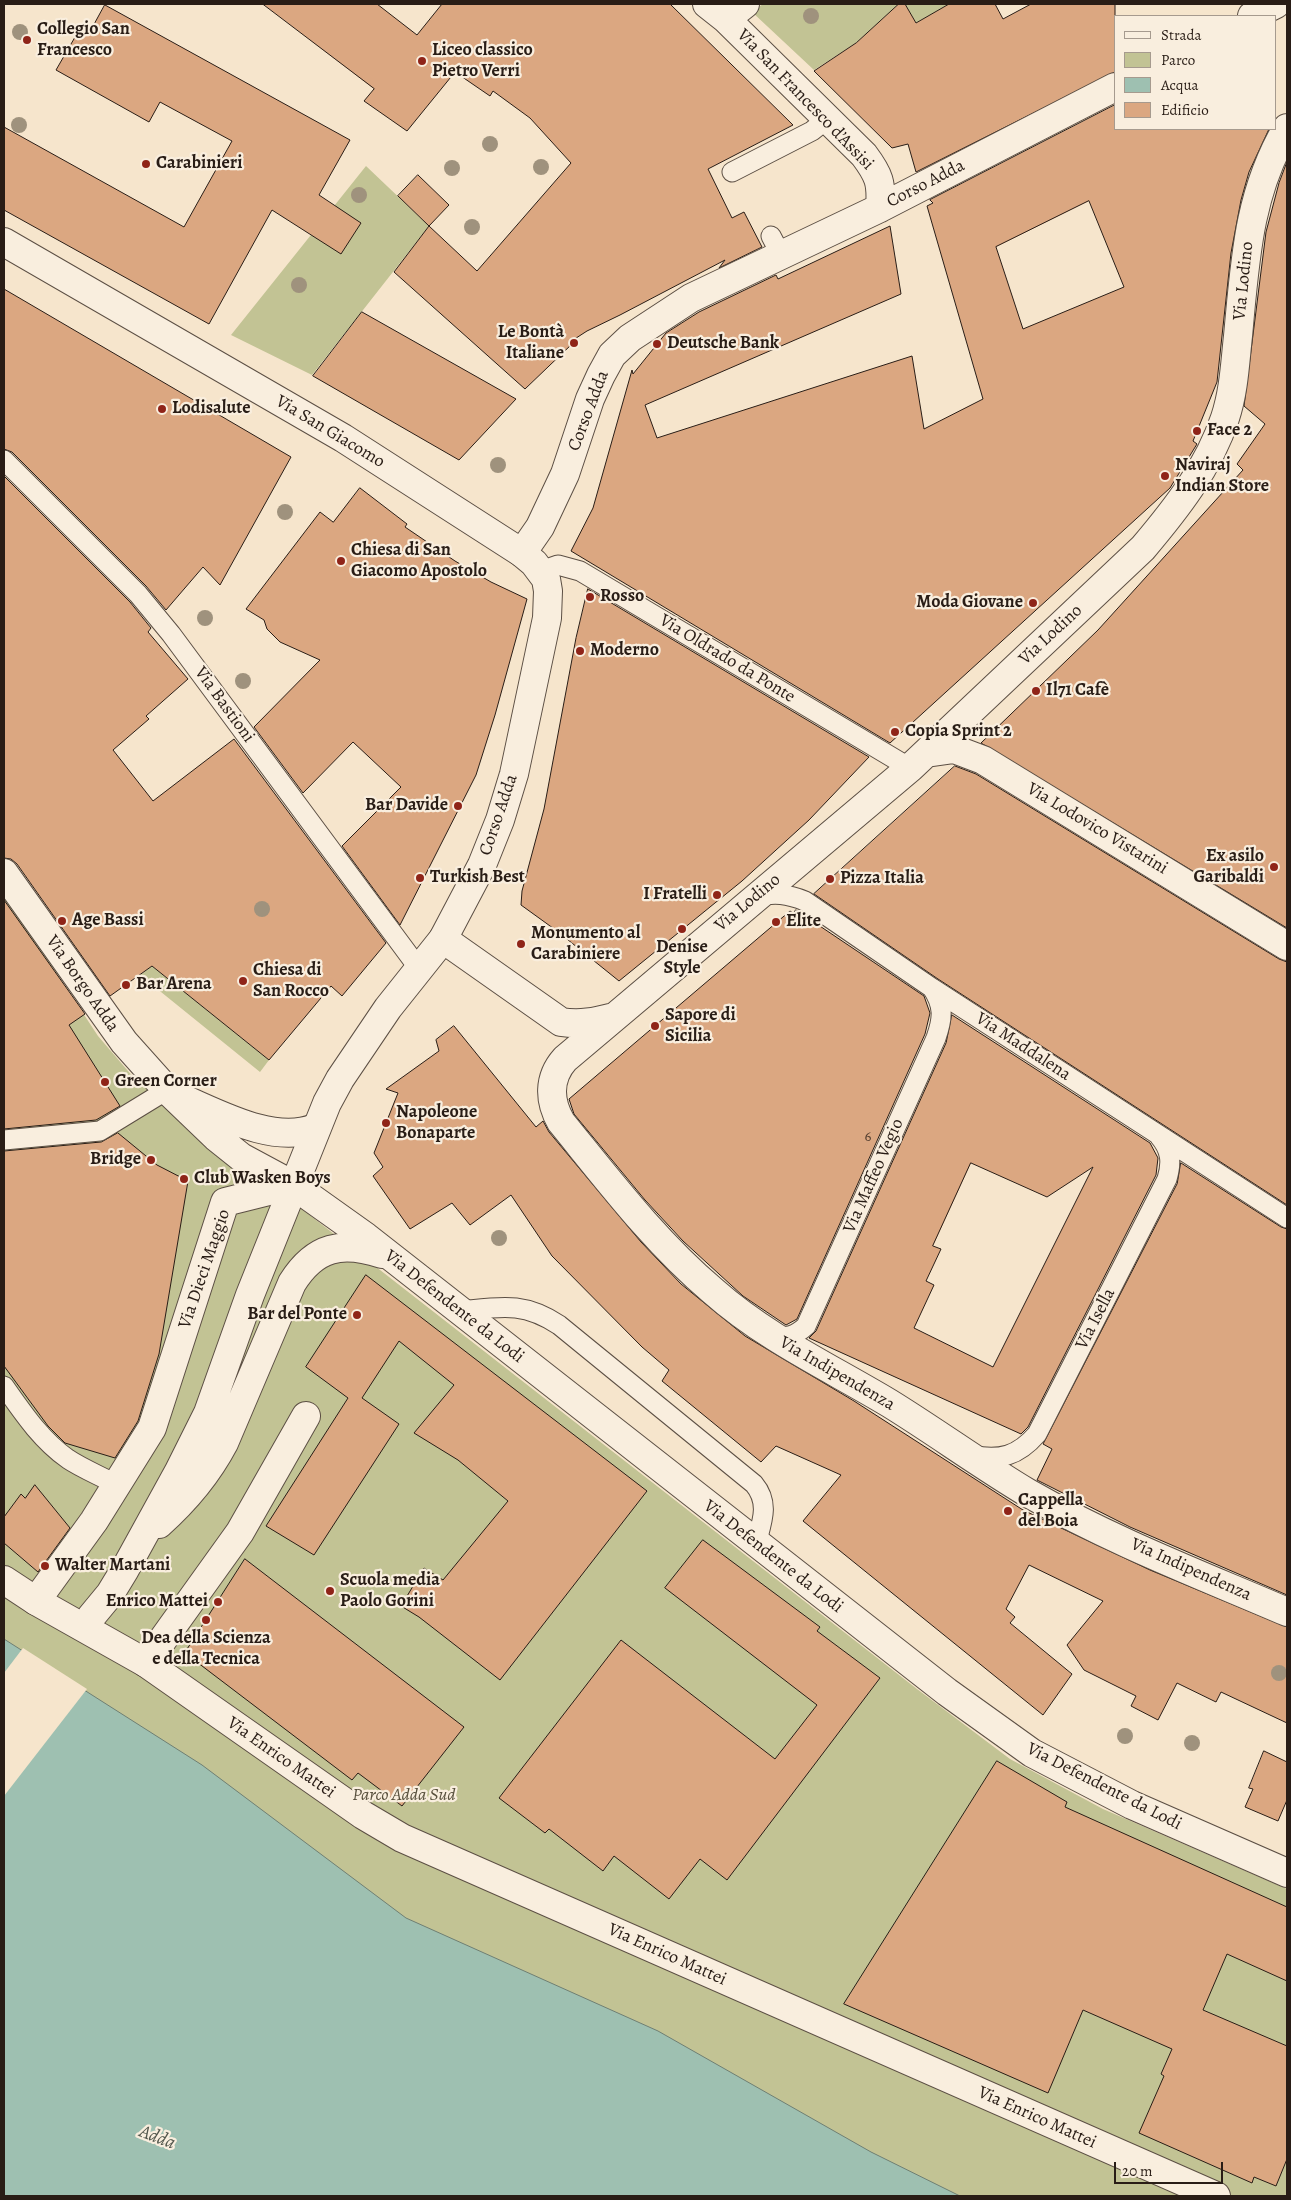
<!DOCTYPE html>
<html>
<head>
<meta charset="utf-8">
<style>
  body { margin:0 }
  #map { position:relative; width:1291px; height:2200px; overflow:hidden; background:#f6e5cc; font-family:Alegreya,serif }
  canvas { display:block }
  .frame { position:absolute; inset:0; border:5px solid #291d16; pointer-events:none }
  .legend { position:absolute; left:1114px; top:15px; width:162px; height:115px; box-sizing:border-box; background:#f9eede; border:1px solid #a69a8e; margin:0; padding:6px 9px; list-style:none; font-size:15px; color:#291d16 }
  .legend li { display:flex; align-items:center; gap:10px; height:25px }
  .legend b { width:25px; border:1px solid #a69a8e }
  .scale { position:absolute; left:1114px; top:2162px; width:109px; height:22px; box-sizing:border-box; border:2px solid #291d16; border-top:0; padding-left:6px; font-size:15px; line-height:18px; white-space:nowrap; color:#291d16; -webkit-text-stroke:4px #f9eede; paint-order:stroke }
</style>
</head>
<body>
<div id="map">
<canvas width="1291" height="2200"></canvas>
<div class="frame"></div>
<ul class="legend">
<li><b style="height:6px;background:#f9eede"></b>Strada</li>
<li><b style="height:14px;background:#c2c394"></b>Parco</li>
<li><b style="height:14px;background:#9ec0b1"></b>Acqua</li>
<li><b style="height:14px;background:#dba781"></b>Edificio</li>
</ul>
<div class="scale">20 m</div>
</div>
<script>
const context = document.querySelector('canvas').getContext('2d');
context.lineJoin = 'round';
function fillPath(path, color) {
  context.fillStyle = color;
  context.fill(path, 'evenodd');
}
function stroke(path, color, width, dash) {
  context.strokeStyle = color;
  context.lineWidth = width;
  context.lineCap = dash ? 'butt' : 'round';
  context.setLineDash(dash || []);
  context.stroke(path);
}
function write(font, color, halo, rows, align = 'center') {
  context.font = font + ' Alegreya,serif';
  context.lineWidth = 4.5;
  context.setLineDash([]);
  context.textBaseline = 'middle';
  context.strokeStyle = halo;
  context.fillStyle = color;
  for (const [text, x, y, turn = 0] of rows) {
    context.save();
    context.translate(x, y);
    context.rotate((+turn || 0) * Math.PI / 180);
    context.textAlign = isNaN(turn) ? turn : align;
    if (halo) context.strokeText(text, 0, 0);
    context.fillText(text, 0, 0);
    context.restore();
  }
}
fillPath(new Path2D(`
  M763 4H899L856 43 814 70 752 12Z
  M905 4H949L916 23Z
  M366 166 429 226 312 375 231 335Z
  M4 893 98 1036 134 1078 917 1689 1010 1759 1103 1809 1287 1889V2196H4Z
  M152 966 269 1060 260 1072 140 975Z`), '#c2c394');
const water = new Path2D(`
  M4 1639 202 1765 406 1918 658 2031 871 2152 960 2196H4Z`);
fillPath(water, '#9ec0b1');
stroke(water, '#6f7f73', 1);
fillPath(new Path2D(`
  M23 1648 87 1689 4 1796V1673Z`), '#f6e5cc');
const building = new Path2D(`
  M263 4H377L417 35 442 4H670L793 125 708 169 732 218 744 212 762 247 719 268 725 260 620 315 587 331 570 342 572 344 525 389 394 272 429 226 477 271 571 163 530 118 493 91 490 96 455 72 407 131 364 101 374 89Z
  M899 4H905L916 23 949 4H995L1003 19 1031 4H1115V72L916 172 908 144 892 148 814 71 856 43Z
  M105 5 350 140 319 195 361 223 341 254 272 210 209 324 4 210V127L184 227 232 141 160 102 149 122 56 70 82 25 91 29Z
  M1115 105V129H1269L1249 172 1241 200 1231 253 1217 382 1193 441 1197 444 1170 488 890 743 571 551 593 508 632 370 633 374 666 333 699 312 776 275 778 279 890 226 901 294 645 405 657 438 912 356 924 429 983 399 927 206 933 203 930 200ZM1089 201 1124 287 1023 329 996 247Z
  M1287 162V928L981 743 1098 630 1243 470 1237 464 1265 424 1244 406 1266 232 1279 183Z
  M418 175 449 205 429 226 398 196Z
  M4 289 291 457 220 585 203 567 166 610 146 586 12 452 4 449Z
  M362 312 516 399 459 460 313 376Z
  M4 476 130 602 151 628 148 632 188 679 146 716 149 719 113 750 153 801 234 739 386 943 342 996 331 986 269 1060 152 966 110 996 17 864 11 859 4 858Z
  M360 488 407 524 405 527 455 561 491 582 527 599 495 715 476 775 400 925 342 846 401 787 353 742 303 793 254 727 320 660 280 642 267 629 264 620 246 609 320 512 333 522Z
  M588 589 869 757 809 820 742 881 619 981 557 931 521 905 522 891 544 809 576 638Z
  M955 766 976 774 1279 959 1287 962V1205L938 979 814 894Z
  M4 900 85 1014 69 1025 120 1106 96 1120 4 1129Z
  M796 910 924 996 930 1013 925 1034 797 1319 786 1325 743 1296 683 1241 645 1200 574 1114 569 1099 790 911 793 913Z
  M952 1015 1150 1143 1158 1158 1156 1175 1028 1427 1021 1434 809 1338 816 1331 946 1043ZM971 1163 1047 1197 1093 1167 993 1367 914 1328 934 1285 926 1281 941 1249 933 1246Z
  M454 1026 536 1127 543 1121 549 1132 641 1242 681 1284 745 1336 854 1401 1023 1510 1150 1570 1287 1627V1723L1221 1692 1216 1702 1177 1683 1158 1720 1131 1706 1136 1696 1084 1670 1067 1645 1103 1601 1029 1565 1006 1609 1015 1617 1010 1623 1072 1674 1043 1715 803 1521 841 1475 776 1446 761 1462 662 1381 669 1370 642 1347 552 1256 511 1195 470 1225 452 1203 410 1229 373 1176 383 1167 374 1153 398 1093 386 1089 439 1051 436 1040Z
  M118 1133 157 1165 188 1181 159 1354 138 1421 115 1458 65 1443 48 1426 4 1366V1151L101 1142Z
  M1181 1163 1281 1227 1287 1229V1595L1130 1527 1037 1480 1052 1449 1043 1444 1177 1184Z
  M366 1275 647 1491 500 1680 419 1617 401 1606 424 1568 443 1580 508 1501 458 1460 414 1433 454 1385 399 1341 362 1398 399 1424 314 1555 266 1526 348 1398 306 1367Z
  M35 1485 70 1528 38 1572 4 1543V1517L21 1494 25 1498Z
  M703 1540 820 1627 817 1631 880 1678 727 1880 700 1859 669 1899 614 1856 603 1871 549 1829 545 1833 499 1798 621 1640 775 1759 817 1705 665 1588Z
  M245 1559 464 1727 402 1806 358 1773 352 1780 185 1653Z
  M1264 1751 1287 1762V1800L1278 1821 1245 1807 1253 1789 1249 1788Z
  M997 1761 1067 1802 1065 1807 1287 1907V1981L1227 1954 1203 2010 1287 2046V2159L1276 2186 1254 2177 1252 2183 1139 2133 1164 2076 1161 2074 1172 2049 1083 2010 1048 2093 844 2004Z`);
fillPath(building, '#dba781');
stroke(building, '#291d16', 1);
const service = new Path2D(`
  M732 172 812 131 827 119
  M771 236 781 255
  M4 460 138 594 171 634 420 970
  M541 571 558 565 580 571 910 768
  M756 897C774 892 788 894 805 901L932 988 1287 1218
  M4 1140 100 1131 167 1090
  M459 1311C500 1307 523 1301 559 1325L754 1484C770 1503 762 1522 756 1544
  M773 1336C787 1338 795 1336 806 1326L936 1038C943 1018 944 1006 932 988
  M4 1386C23 1413 41 1440 68 1459 83 1469 101 1476 117 1485
  M971 1455C1000 1461 1018 1456 1037 1434L1167 1179C1172 1162 1171 1150 1159 1136`);
const pedestrian = new Path2D(`
  M36 1601 146 1663`);
const minor = new Path2D(`
  M707 4 726 19 864 155C879 175 882 183 880 208
  M1252 16 1276 4
  M726 19 745 4
  M1287 128C1248 194 1245 261 1238 336 1235 363 1234 391 1225 418 1209 467 1176 509 1143 548L910 768 565 1059C548 1078 549 1101 561 1122 609 1181 655 1242 713 1291 766 1338 829 1367 889 1403 936 1432 981 1465 1028 1493 1110 1540 1201 1575 1287 1612
  M522 553 540 527 565 474 590 399 601 375 612 355 630 338 691 298 880 208 1115 87
  M926 753 954 749 983 760 1287 946
  M4 873 124 1042 167 1090 216 1137 241 1157 293 1185
  M443 939 561 1022C580 1025 595 1022 614 1017
  M186 1100C223 1116 275 1144 315 1128
  M306 1416 240 1532 146 1663 363 1815 402 1838 1216 2196
  M4 1580 36 1601 94 1521 152 1428 225 1202 293 1185`);
const tertiary = new Path2D(`
  M4 242 343 438 522 553 534 563 546 579 548 591 547 618 514 774 500 820 482 865 443 939 388 1008 340 1079 327 1103 250 1295 208 1413 179 1471 124 1571 110 1594 91 1617
  M293 1185 366 1237 947 1692 1032 1753 1132 1805 1287 1873
  M159 1524C186 1500 207 1475 224 1443L292 1283C315 1246 342 1241 382 1254`);
stroke(service, '#5c4f44', 21);
stroke(pedestrian, '#5c4f44', 30);
stroke(minor, '#5c4f44', 30);
stroke(tertiary, '#5c4f44', 30);
stroke(service, '#f9eede', 19);
stroke(pedestrian, '#f9eede', 28);
stroke(minor, '#f9eede', 28);
stroke(tertiary, '#f9eede', 28);
context.fillStyle = '#9f927d';
for (const [x, y] of [
  [811,16],
  [20,32],
  [19,125],
  [490,144],
  [541,167],
  [452,168],
  [359,195],
  [472,227],
  [299,285],
  [498,465],
  [285,512],
  [205,618],
  [243,681],
  [262,909],
  [499,1238],
  [1279,1673],
  [1125,1736],
  [1192,1743]
]) {
  context.beginPath();
  context.arc(x, y, 8, 0, 2 * Math.PI);
  context.fill();
}
for (const [x, y, r, color] of [
  [27,40,5,"#8f2418"],
  [422,61,5,"#8f2418"],
  [146,164,5,"#8f2418"],
  [574,343,5,"#8f2418"],
  [657,344,5,"#8f2418"],
  [162,409,5,"#8f2418"],
  [1197,431,5,"#8f2418"],
  [1165,476,5,"#8f2418"],
  [341,561,5,"#8f2418"],
  [590,597,5,"#8f2418"],
  [1033,603,5,"#8f2418"],
  [580,651,5,"#8f2418"],
  [1036,691,5,"#8f2418"],
  [895,732,5,"#8f2418"],
  [458,806,5,"#8f2418"],
  [1274,867,5,"#8f2418"],
  [420,878,5,"#8f2418"],
  [830,879,5,"#8f2418"],
  [717,895,5,"#8f2418"],
  [62,921,5,"#8f2418"],
  [776,922,5,"#8f2418"],
  [682,929,5,"#8f2418"],
  [521,944,5,"#8f2418"],
  [243,981,5,"#8f2418"],
  [126,985,5,"#8f2418"],
  [655,1026,5,"#8f2418"],
  [105,1082,5,"#8f2418"],
  [386,1123,5,"#8f2418"],
  [151,1160,5,"#8f2418"],
  [184,1179,5,"#8f2418"],
  [357,1315,5,"#8f2418"],
  [1008,1511,5,"#8f2418"],
  [45,1566,5,"#8f2418"],
  [330,1591,5,"#8f2418"],
  [218,1602,5,"#8f2418"],
  [206,1620,5,"#8f2418"]
]) {
  const dot = new Path2D();
  dot.arc(x, y, r, 0, 2 * Math.PI);
  context.fillStyle = color;
  context.fill(dot);
  stroke(dot, '#f9eede', 2);
}
write('15px', '#564031', null, [
  ["6",868,1137]
]);
write('bold 18px', '#291d16', '#f9eede', [
  ["Collegio San",37,30],
  ["Francesco",37,51],
  ["Liceo classico",432,51],
  ["Pietro Verri",432,72],
  ["Carabinieri",156,164],
  ["Le Bontà",564,333,"right"],
  ["Italiane",564,354,"right"],
  ["Deutsche Bank",667,344],
  ["Lodisalute",172,409],
  ["Face 2",1207,431],
  ["Naviraj",1175,466],
  ["Indian Store",1175,487],
  ["Chiesa di San",351,551],
  ["Giacomo Apostolo",351,572],
  ["Rosso",600,597],
  ["Moda Giovane",1023,603,"right"],
  ["Moderno",590,651],
  ["Il71 Cafè",1046,691],
  ["Copia Sprint 2",905,732],
  ["Bar Davide",448,806,"right"],
  ["Ex asilo",1264,857,"right"],
  ["Garibaldi",1264,878,"right"],
  ["Turkish Best",430,878],
  ["Pizza Italia",840,879],
  ["I Fratelli",707,895,"right"],
  ["Age Bassi",72,921],
  ["Elite",786,922],
  ["Monumento al",531,934],
  ["Carabiniere",531,955],
  ["Denise",682,948,"center"],
  ["Style",682,969,"center"],
  ["Chiesa di",253,971],
  ["San Rocco",253,992],
  ["Bar Arena",136,985],
  ["Sapore di",665,1016],
  ["Sicilia",665,1037],
  ["Green Corner",115,1082],
  ["Napoleone",396,1113],
  ["Bonaparte",396,1134],
  ["Bridge",141,1160,"right"],
  ["Club Wasken Boys",194,1179],
  ["Bar del Ponte",347,1315,"right"],
  ["Cappella",1018,1501],
  ["del Boia",1018,1522],
  ["Walter Martani",55,1566],
  ["Scuola media",340,1581],
  ["Paolo Gorini",340,1602],
  ["Enrico Mattei",208,1602,"right"],
  ["Dea della Scienza",206,1639,"center"],
  ["e della Tecnica",206,1660,"center"]
], 'left');
write('18px', '#291d16', '#f9eede', [
  ["Via San Francesco d’Assisi",805,100,46],
  ["Corso Adda",926,184,-27],
  ["Via Lodino",1244,281,-84],
  ["Corso Adda",589,411,-69],
  ["Via San Giacomo",330,432,31],
  ["Via Lodino",1051,635,-43],
  ["Via Oldrado da Ponte",727,659,31],
  ["Via Bastioni",224,705,54],
  ["Corso Adda",499,815,-71],
  ["Via Lodovico Vistarini",1097,829,31],
  ["Via Lodino",748,903,-40],
  ["Via Borgo Adda",82,984,55],
  ["Via Maddalena",1023,1047,33],
  ["Via Maffeo Vegio",874,1176,-66],
  ["Via Dieci Maggio",205,1269,-71],
  ["Via Defendente da Lodi",454,1307,38],
  ["Via Isella",1096,1319,-63],
  ["Via Indipendenza",837,1374,30],
  ["Via Defendente da Lodi",773,1557,38],
  ["Via Indipendenza",1191,1570,24],
  ["Via Enrico Mattei",281,1758,35],
  ["Via Defendente da Lodi",1104,1787,27],
  ["Via Enrico Mattei",667,1955,24],
  ["Via Enrico Mattei",1037,2118,24]
]);
write('italic 18px', '#574f3c', '#f9eede', [
  ["Parco Adda Sud",404,1796]
]);
write('italic 19px', '#52564c', '#f9eede', [
  ["Adda",157,2138,21]
]);
</script>
</body>
</html>
